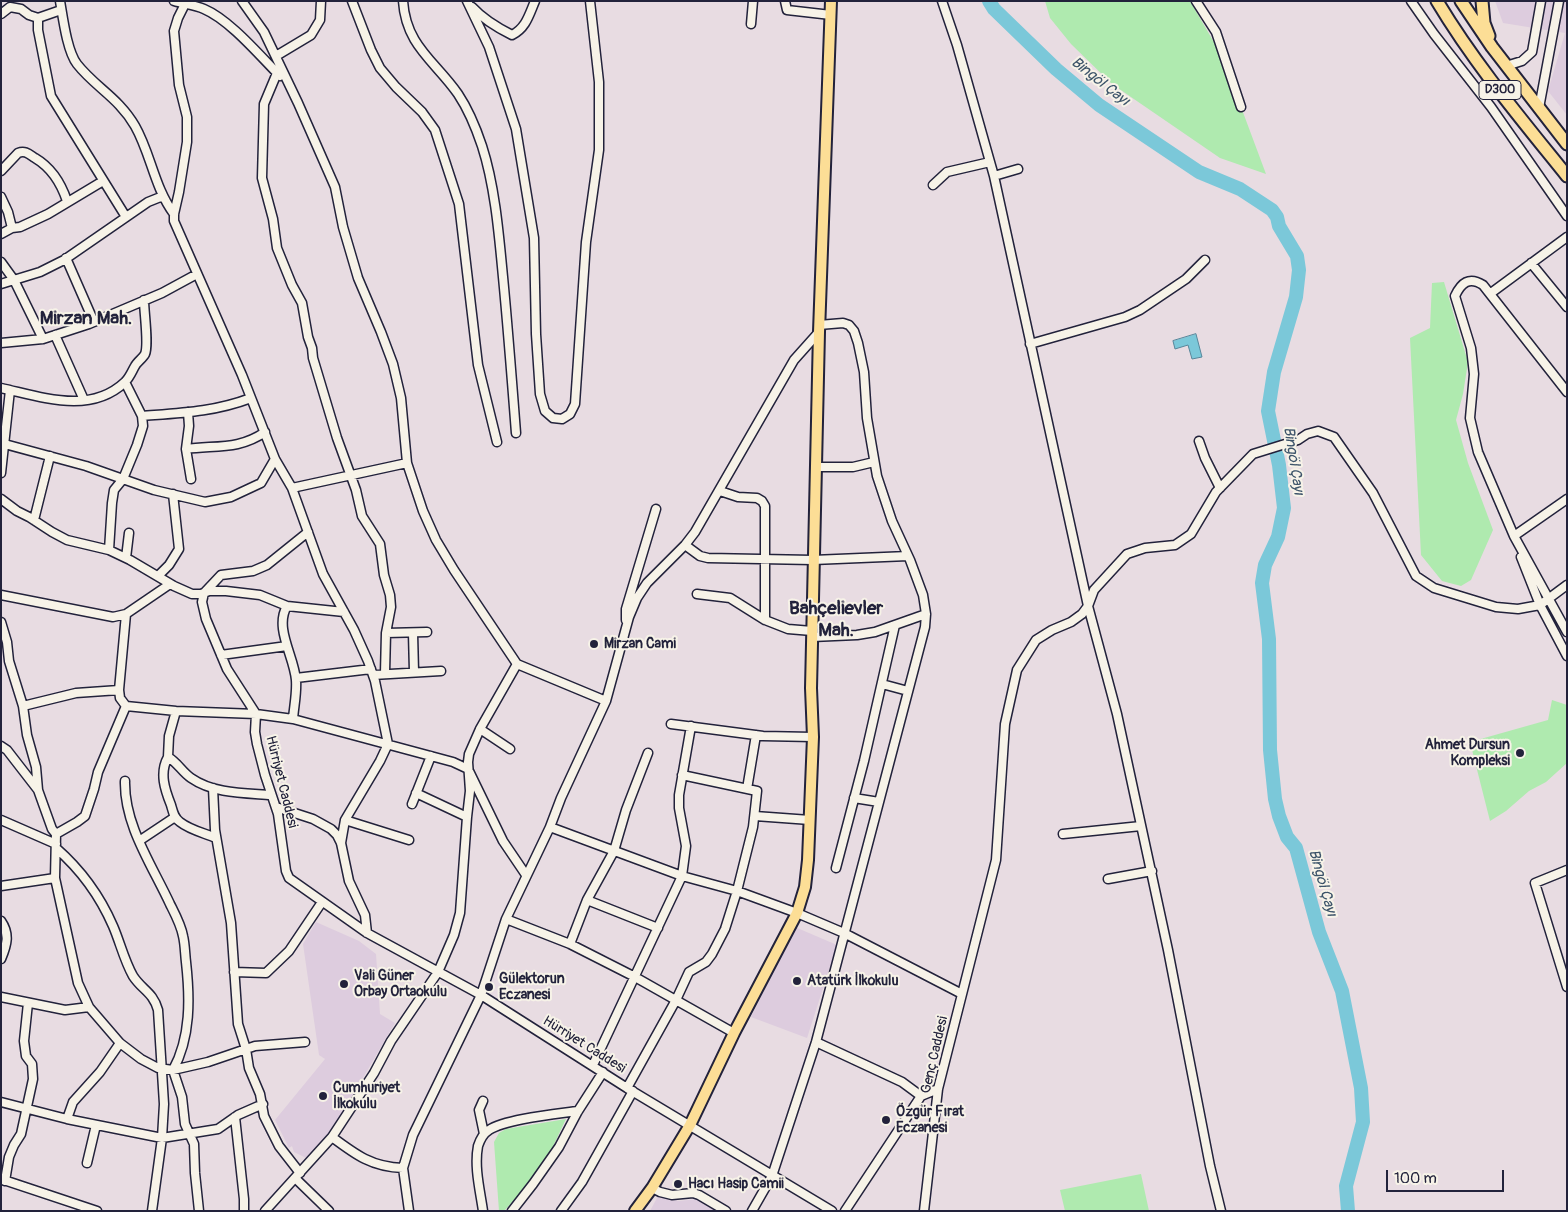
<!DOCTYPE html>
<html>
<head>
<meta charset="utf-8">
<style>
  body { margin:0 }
  #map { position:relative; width:1568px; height:1212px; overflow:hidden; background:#e8dce2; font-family:Pangolin,sans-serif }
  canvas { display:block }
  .frame { position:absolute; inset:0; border:2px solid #22223b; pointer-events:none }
  .scale { position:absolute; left:1386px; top:1170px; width:118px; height:22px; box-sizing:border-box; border:2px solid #22223b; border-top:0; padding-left:6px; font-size:15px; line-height:18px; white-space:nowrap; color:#22223b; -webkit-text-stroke:4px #f7f3e8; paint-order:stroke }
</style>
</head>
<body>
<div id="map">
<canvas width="1568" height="1212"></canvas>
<div class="frame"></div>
<div class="scale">100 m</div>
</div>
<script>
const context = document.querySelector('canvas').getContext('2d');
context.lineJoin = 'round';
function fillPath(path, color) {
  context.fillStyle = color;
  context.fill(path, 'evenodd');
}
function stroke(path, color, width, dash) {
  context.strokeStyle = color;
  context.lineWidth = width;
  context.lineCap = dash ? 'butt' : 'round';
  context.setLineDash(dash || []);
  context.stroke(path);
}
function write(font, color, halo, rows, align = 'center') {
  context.font = font + ' Pangolin,sans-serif';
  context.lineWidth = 4;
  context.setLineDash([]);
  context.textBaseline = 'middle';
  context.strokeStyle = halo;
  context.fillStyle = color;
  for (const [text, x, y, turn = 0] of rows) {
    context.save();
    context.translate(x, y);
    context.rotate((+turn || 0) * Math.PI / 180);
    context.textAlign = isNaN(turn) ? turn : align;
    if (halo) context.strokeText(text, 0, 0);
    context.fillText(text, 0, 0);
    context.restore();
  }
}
fillPath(new Path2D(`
  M1495 1H1567V115L1548 91 1565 33 1503 23Z
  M316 922 359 941 376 954 380 1014 395 1023 332 1131 315 1151 306 1158 294 1152 292 1146 289 1148 275 1120 325 1059 319 1055 303 944Z
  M795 927 837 945 807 1038 751 1017Z
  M658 1196 679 1201 698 1199 717 1211H650Z`), '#ddccde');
fillPath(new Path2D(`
  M1045 1H1190L1222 56 1266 174 1220 158 1112 84 1071 44 1050 18Z
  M1444 282 1468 362 1463 394 1456 420 1468 463 1493 530 1471 580 1461 586 1442 581 1421 555 1410 338 1430 328 1432 283Z
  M1552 700 1567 705V763L1546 782 1529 791 1506 811 1490 821 1470 742 1548 720Z
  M566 1119 548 1157 529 1184 504 1211H499L494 1142 499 1133 506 1129Z
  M1141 1174 1149 1211H1065L1060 1190Z`), '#afeaaf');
const water = new Path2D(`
  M1196 334 1202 357 1192 359 1188 345 1175 349 1173 341Z`);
fillPath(water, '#7bc8d9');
stroke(water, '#57869a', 1);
stroke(new Path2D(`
  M989 1 994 9 1056 69 1099 105 1199 172 1240 189 1272 210 1277 217 1279 226 1297 256 1299 270 1296 297 1274 372 1268 411 1279 465 1284 508 1278 537 1265 565 1262 583 1269 639 1270 750 1275 799 1279 816 1287 837 1296 848 1319 932 1342 991 1361 1088 1363 1122 1346 1186 1348 1211`), '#7bc8d9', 14);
const minor = new Path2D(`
  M60 1C63 18 67 51 77 64 95 87 119 98 135 126 151 154 154 187 174 214
  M174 1C184 4 195 5 204 9 230 20 260 56 280 76
  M242 1 264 32 298 103 335 187 343 227 358 278 381 332 393 364 401 398 407 463 423 511 436 540 454 570 517 664 606 701
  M352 1 371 50 380 68 396 87 422 112 435 130 459 204 478 365 497 442
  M403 1C406 46 435 61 458 94 468 109 476 128 482 146 495 186 499 235 503 277 508 329 512 381 516 433
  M467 1 489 47 516 129 534 238 536 334 540 394 545 411 553 418 562 419 570 414 575 404 586 242 599 150V82L590 1
  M785 1 787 10 831 15
  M942 1 957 45 994 176 1088 606 1117 714 1168 950 1210 1166 1221 1211
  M1196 1 1216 32 1241 107
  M1411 1 1434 34 1491 107 1567 216
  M185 4 178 18 174 31 179 85 187 117V142L179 192 174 214V221L242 375 275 459 292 488 323 574 354 630 368 661 375 681 388 744 380 761 345 820 341 843
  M472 7C483 19 498 28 512 35 526 28 529 15 535 1
  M1 14 10 7 21 9 29 15 38 18 61 10
  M38 18V30L51 96 126 217
  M751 24 753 1
  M276 56 311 35 320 20 321 1
  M1506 66 1522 61 1532 52 1541 1
  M277 73 264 104 262 178 273 219 277 248 292 285 302 303 308 337 312 348 313 358 337 438 356 490 362 516 380 544 384 575 390 595 391 607 386 633 385 673
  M1539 108 1559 1
  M1 171 18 153C25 150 29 154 35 158 52 168 61 183 67 201
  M994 176 1018 169
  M933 185 947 172 990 162
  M1 197 8 212 12 228
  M1 234 12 228 20 227 48 214 103 181
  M66 258 94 322
  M1 262 14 280 43 339
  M1531 263 1567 307
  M1 284 40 272 64 260 148 202 163 196
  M1491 293 1567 237
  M55 335 84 400
  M1 343 43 339 89 324 162 293 197 274
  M1030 344 1125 317 1140 310 1186 279 1205 260
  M1 388C42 397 90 415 125 382 130 377 132 371 135 366 137 362 143 358 145 354 149 345 144 312 144 300
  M1567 392 1483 285C1469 276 1461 283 1455 296L1471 348 1474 374 1470 418 1478 452 1514 536 1567 632
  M188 412 189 426 186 449 191 479
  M142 416C181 413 214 412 251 398
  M1199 441 1205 458 1220 488
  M1 443 86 466 154 490 205 502 231 497 261 483 275 459
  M186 449C216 445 239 450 265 432
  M816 467H853L874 462
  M1 473 10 390
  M292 488 407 463
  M720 491 738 497 757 498 762 501 765 506V620
  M1 499 17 511 29 517 52 532 67 540 109 550 130 560 174 586 192 594H201L209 591H226L260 595 287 606 344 612
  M34 520 50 456
  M308 532 267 565 253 571 221 575 204 593 202 602 206 619 227 669 256 714 255 732 257 744 265 775 278 814 286 871 289 878 367 933 481 995 627 1088 832 1211
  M1514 536 1567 499
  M685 545 700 556 708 558 813 560 908 556
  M109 550 112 503 114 490 123 479 137 445 143 426 142 416 125 382
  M1521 557 1540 605 1567 656
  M126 558 129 533
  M158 576 169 565 179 549 173 494
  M697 594 730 598 765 620 788 629 812 631
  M1 595 113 617 126 614 170 584
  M287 606C274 628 294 656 296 680 297 693 294 706 293 719
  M126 614 119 690 120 698 126 706 176 711 256 714 293 719 453 762 468 769 503 841 526 875
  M626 620V609L656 509
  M1 622 7 642 9 661 23 706 27 735 36 767 38 790
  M386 633 427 632
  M413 633 414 672
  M812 637 857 635 875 632 926 614
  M221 655 287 646
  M373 675 441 671
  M296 678 371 669
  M882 684 908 691
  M23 706 76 693 119 690
  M176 711 169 736 168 757C178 763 182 772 191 778 214 794 245 793 271 795
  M671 724 763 736 813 737
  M480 729 510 749
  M1 746 7 750 38 790 52 829 56 834 77 822 85 816 94 789 98 772 126 706
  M168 757C159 773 165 790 171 805 173 812 174 818 180 822 190 830 204 833 216 838
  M125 781C124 825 152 865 170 904 175 914 181 925 183 936 185 944 185 954 186 962 190 998 191 1037 173 1070L182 1097 185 1124 194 1144 195 1173 199 1211
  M213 788 215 830 231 923 238 1024 246 1049 249 1068 260 1094 264 1116 279 1146 300 1173
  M747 789 756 735
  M416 793 467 817
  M854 798 879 802
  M412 804 431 756
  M276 807 313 819 331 829 337 835 341 843 349 881 365 915 367 933
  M755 816 810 820
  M1 820 56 844
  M345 820 409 840
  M550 827 682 876 737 891 797 913 844 933 962 994
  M56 834 55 878 78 983 89 1007 120 1043 141 1059 158 1068 173 1070 208 1062 255 1046 305 1042
  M1063 834 1141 826
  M139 841 175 817
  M56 848C80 869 100 896 113 926 120 942 124 960 133 976 142 990 153 992 158 1010L164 1104 162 1138 152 1211
  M836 868 864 761 895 625
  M1567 870 1535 883 1567 987
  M1108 879 1152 871
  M1 886 55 878
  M587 900 658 928
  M506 919 570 944 635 977 734 1033
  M1 921C10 934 7 945 1 959
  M570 944 587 900 614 851 626 810 648 753
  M234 972 266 973 289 951 322 902
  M1 997 65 1010 89 1007
  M816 1042 902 1082 921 1096
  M593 1065 682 876 686 846 679 808V795L691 726
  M627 1088 676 1000 689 972 706 962 712 954 725 929 737 891 753 827 757 791 682 775
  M483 1101 479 1110 484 1134
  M1 1102 67 1119 162 1138 218 1129 238 1115 263 1104
  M235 1117 244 1199V1211
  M67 1119 73 1102 100 1072 120 1043
  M332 1137C356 1155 372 1167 403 1168
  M87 1163 96 1125
  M295 1178 329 1211
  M1 1179 97 1211
  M5 1181 9 1157 14 1145 21 1134 33 1079 32 1064 26 1056 24 1041 28 1003
  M652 1188 660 1192 672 1195 693 1193 699 1195 726 1211
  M265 1211 332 1137 374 1073 391 1041 438 972 454 935 460 913 467 817 470 791 468 762 469 754 480 729 517 664
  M409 1211 403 1168 413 1135 481 995 506 919 550 827 561 798 606 701 629 617 637 598 647 583 685 545 695 532 794 360 819 332
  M483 1211C480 1190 474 1167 478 1146 480 1140 484 1133 489 1130 505 1119 557 1114 578 1111
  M512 1211 533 1184 559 1147 578 1111 603 1072
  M561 1211 582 1182 633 1091
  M752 1211 772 1176 816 1042 925 627 926 614 923 595 910 560 892 521 877 476 867 418 864 372 858 343 854 331 849 325 843 323 819 325
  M845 1211 921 1096 938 1089
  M924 1211 938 1089 996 860 1005 724 1017 670 1036 640 1052 630 1071 622 1082 614 1088 606 1094 590 1127 554 1145 548 1175 545 1191 534 1216 492 1253 454 1298 440 1307 434 1318 431 1334 437 1373 493 1416 576 1434 588 1496 607 1518 609 1540 605 1567 585`);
const major = new Path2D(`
  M635 1211 652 1188 690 1125 734 1033 797 913 805 887 808 860 813 737 811 688 819 332 831 1`);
const highway = new Path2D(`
  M1437 1C1474 63 1522 120 1567 176
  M1461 1 1492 47 1567 144
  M1482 1 1484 23 1489 36`);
stroke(minor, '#22223b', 11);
stroke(major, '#22223b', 14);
stroke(highway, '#22223b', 15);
stroke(minor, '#f7f3e8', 8);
stroke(major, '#fcde96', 10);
stroke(highway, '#fcde96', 11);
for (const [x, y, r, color] of [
  [594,644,5,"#22223b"],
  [1520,753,5,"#22223b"],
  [797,981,5,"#22223b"],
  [344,984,5,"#22223b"],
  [489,987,5,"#22223b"],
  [323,1096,5,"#22223b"],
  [886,1120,5,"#22223b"],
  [678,1184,5,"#22223b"]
]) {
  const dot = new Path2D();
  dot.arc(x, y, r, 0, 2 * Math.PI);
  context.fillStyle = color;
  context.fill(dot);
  stroke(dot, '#f7f3e8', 2);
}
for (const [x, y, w] of [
  [1500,90,42]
]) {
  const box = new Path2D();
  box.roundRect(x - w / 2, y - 9.5, w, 19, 4);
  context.fillStyle = '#f7f3e8';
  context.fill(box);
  stroke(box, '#22223b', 1);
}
write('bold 12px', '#22223b', null, [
  ["D300",1500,90]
]);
write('bold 14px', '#22223b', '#f7f3e8', [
  ["Mirzan Cami",604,644],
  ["Ahmet Dursun",1510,745,"right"],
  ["Kompleksi",1510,761,"right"],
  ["Vali Güner",354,976],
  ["Orbay Ortaokulu",354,992],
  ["Gülektorun",499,979],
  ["Eczanesi",499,995],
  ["Atatürk İlkokulu",807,981],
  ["Cumhuriyet",333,1088],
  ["İlkokulu",333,1104],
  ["Özgür Fırat",896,1112],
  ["Eczanesi",896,1128],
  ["Hacı Hasip Camii",688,1184]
], 'left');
write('14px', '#22223b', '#f7f3e8', [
  ["Hürriyet Caddesi",281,782,76],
  ["Hürriyet Caddesi",584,1045,32],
  ["Genç Caddesi",935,1055,-77]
]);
write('italic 15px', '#3d546a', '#f7f3e8', [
  ["Bingöl Çayı",1100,82,38],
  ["Bingöl Çayı",1293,461,81],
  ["Bingöl Çayı",1322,883,74]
]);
write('bold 19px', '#22223b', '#f7f3e8', [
  ["Mirzan Mah.",86,319],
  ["Bahçelievler",836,609],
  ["Mah.",836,631]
]);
</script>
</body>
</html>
